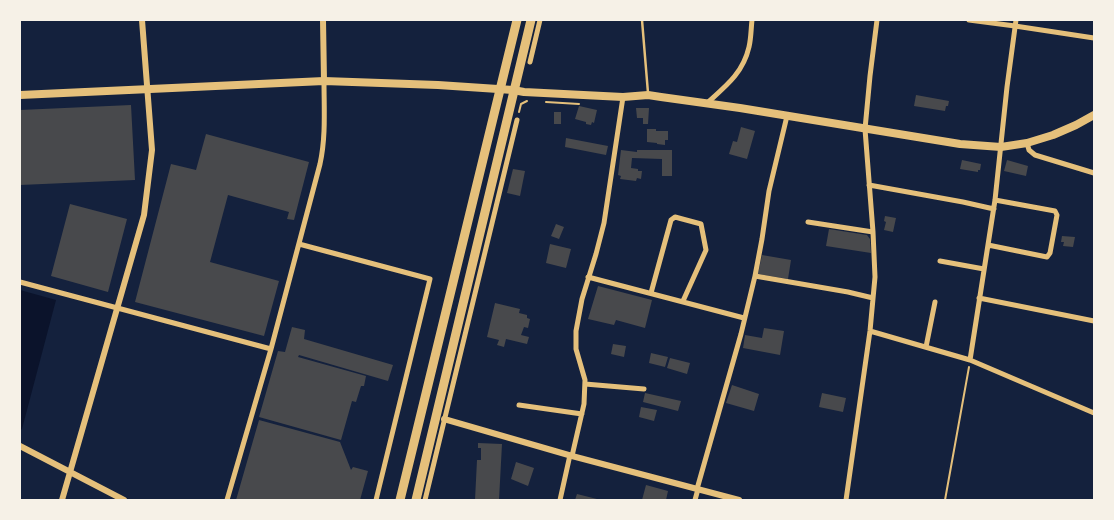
<!DOCTYPE html>
<html>
<head>
<meta charset="utf-8">
<style>
  body { margin:0 }
  #map { position:relative; width:1114px; height:520px; overflow:hidden; background:#14213d; font-family:Commissioner,sans-serif }
  canvas { display:block }
  .frame { position:absolute; inset:0; border:21px solid #f6f1e7; pointer-events:none }
</style>
</head>
<body>
<div id="map">
<canvas width="1114" height="520"></canvas>
<div class="frame"></div>
</div>
<script>
const context = document.querySelector('canvas').getContext('2d');
context.lineJoin = 'round';
function fillPath(path, color) {
  context.fillStyle = color;
  context.fill(path, 'evenodd');
}
function stroke(path, color, width, dash) {
  context.strokeStyle = color;
  context.lineWidth = width;
  context.lineCap = dash ? 'butt' : 'round';
  context.setLineDash(dash || []);
  context.stroke(path);
}
fillPath(new Path2D(`
  M20 290 56 300 22 429 20 430Z`), '#0b132b');
fillPath(new Path2D(`
  M916 95 949 101 948 106H946L945 111 914 106Z
  M131 105 135 180 20 185V110Z
  M579 106 597 110 594 123 592 122 591 125 586 124V122L575 119Z
  M636 108H649L648 124H643V118H637Z
  M554 112H561V124H554Z
  M741 127 755 131 747 159 729 154 733 141 737 142Z
  M647 129H656V131H668V140H665V145L657 144V143L647 142Z
  M206 134 309 162 294 220 287 219 289 212 228 195 210 262 279 281 264 336 135 302 171 164 196 170Z
  M566 138 608 146 606 155 565 147Z
  M621 150 637 152V150H672V176H662V159L632 158 631 168 638 169V171H642L641 179 637 178 636 181 620 179 621 176 618 175Z
  M962 160 981 164 980 170H978V172L960 169Z
  M1007 160 1028 166 1026 176 1004 171Z
  M513 169 525 171 520 196 507 193Z
  M70 204 127 219 108 292 51 276Z
  M885 216 896 218 893 232 884 230 886 222 884 221Z
  M556 224 564 227 559 239 551 236Z
  M829 229 867 235 870 239 871 253 826 246Z
  M1062 236 1075 237 1073 247 1063 246 1064 242H1061Z
  M550 244 571 249 566 268 546 263Z
  M762 255 791 260 788 279 758 274Z
  M598 286 652 300 645 328 616 320 614 325 588 319Z
  M495 303 520 309 519 313 527 315V318L530 319 528 328 524 327 521 335 529 337 527 344 506 339 504 347 497 345 499 340 487 337Z
  M292 327 305 330 304 339 393 365 388 381 299 355 298 357 366 376 364 386H361L356 402 352 401 341 440 259 417 278 351 285 352Z
  M764 328 784 331 780 355 743 348 745 335 762 338Z
  M613 344 626 346 624 357 611 354Z
  M651 353 668 357 665 367 649 363Z
  M670 358 690 363 687 374 667 368Z
  M732 385 759 394 754 411 726 403Z
  M645 393 681 401 678 411 643 402Z
  M822 393 846 398 843 412 819 407Z
  M641 407 657 410 654 421 639 417Z
  M259 420 340 442 351 470 353 467 368 471 360 500H236Z
  M478 443 502 444 499 500H475L477 460H481V448H478Z
  M516 462 534 468 528 486 511 479Z
  M646 485 668 491 666 500H642Z
  M577 494 597 499V500H575Z`), '#48494c');
stroke(new Path2D(`
  M546 102 579 104
  M519 112 521 104 527 101
  M945 500 969 367`), '#e5c07b', 2);
stroke(new Path2D(`
  M642 20 648 93`), '#e5c07b', 2.5);
stroke(new Path2D(`
  M969 20 1015 26 1094 38
  M530 62 540 20
  M707 103C726 86 743 73 749 47 751 39 751 29 752 20
  M1027 143 1029 150 1035 155 1094 173
  M869 185 963 202 994 209
  M808 222 873 232
  M299 244 430 279 376 500
  M988 245 1047 257 1050 253 1057 215 1055 211 995 200
  M940 261 984 269
  M755 276 848 292 873 298
  M588 277 744 318
  M20 282 271 349
  M651 293 671 220 675 217 701 224 706 250 683 301
  M979 298 1094 321
  M870 331 970 360 1094 413
  M926 347 935 302
  M970 360 995 200 1007 87 1016 20
  M585 384 644 389
  M519 405 582 414
  M572 456 584 404 585 380 576 349V331L582 299 596 254 604 223 623 97
  M697 489 741 334 755 276 762 239 769 191 787 116
  M227 500 271 349 320 164C326 137 324 109 324 81
  M425 500 517 120
  M560 500 570 455
  M695 500 698 489
  M846 500 870 331 875 277 873 232 865 129 870 76 877 20`), '#e5c07b', 5);
stroke(new Path2D(`
  M323 20 324 81
  M444 419 572 456 739 500
  M20 446 124 500
  M62 500 144 215 152 150 142 20`), '#e5c07b', 6);
stroke(new Path2D(`
  M20 95 324 81 438 85 513 90 524 92 623 97 648 95 661 97 740 108 960 144 1001 147 1027 143 1053 135 1076 125 1094 115`), '#e5c07b', 8);
stroke(new Path2D(`
  M400 500 517 20
  M416 500 531 20`), '#e5c07b', 9);
</script>
</body>
</html>
